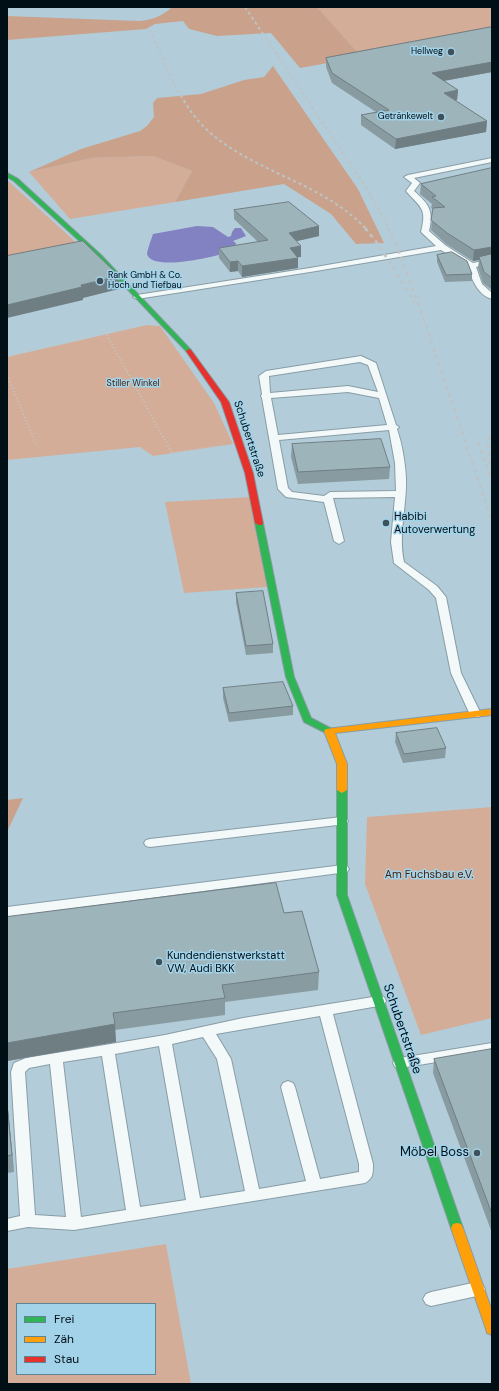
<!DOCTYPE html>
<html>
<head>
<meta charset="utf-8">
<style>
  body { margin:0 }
  #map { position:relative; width:499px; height:1391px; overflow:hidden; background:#b2cdd9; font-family:"DM Sans",sans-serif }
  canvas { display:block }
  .frame { position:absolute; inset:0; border:8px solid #000e16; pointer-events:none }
  .legend { position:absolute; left:16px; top:1303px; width:140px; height:72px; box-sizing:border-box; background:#a2d3e9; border:1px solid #618495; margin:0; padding:5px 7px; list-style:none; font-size:12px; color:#000e16 }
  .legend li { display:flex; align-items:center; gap:8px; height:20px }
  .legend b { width:20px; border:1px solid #618495 }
</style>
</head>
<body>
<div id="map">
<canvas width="499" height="1391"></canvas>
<div class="frame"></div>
<ul class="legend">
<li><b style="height:5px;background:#30b455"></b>Frei</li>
<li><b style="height:5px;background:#ff9f0a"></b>Zäh</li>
<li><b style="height:5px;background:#e5322d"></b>Stau</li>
</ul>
</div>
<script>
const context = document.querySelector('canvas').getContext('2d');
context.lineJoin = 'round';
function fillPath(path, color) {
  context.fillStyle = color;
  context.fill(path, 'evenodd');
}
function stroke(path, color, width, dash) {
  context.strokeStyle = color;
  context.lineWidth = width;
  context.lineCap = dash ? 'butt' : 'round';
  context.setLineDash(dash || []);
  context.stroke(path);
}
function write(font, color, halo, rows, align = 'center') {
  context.font = font + ' "DM Sans",sans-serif';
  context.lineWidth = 3;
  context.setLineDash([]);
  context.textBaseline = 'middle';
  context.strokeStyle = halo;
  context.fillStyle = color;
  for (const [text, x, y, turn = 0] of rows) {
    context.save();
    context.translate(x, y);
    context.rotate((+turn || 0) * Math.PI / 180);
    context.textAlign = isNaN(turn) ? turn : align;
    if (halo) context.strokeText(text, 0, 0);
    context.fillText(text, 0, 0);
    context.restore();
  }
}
fillPath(new Path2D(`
  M317 7H492V35L362 57Z
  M153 156 192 171 175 202 70 219 29 172 92 158Z
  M7 180 80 246 7 261Z
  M147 325 160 326 214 403 233 444 153 456 140 447 7 460V357Z
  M250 497 267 587 184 593 165 502Z
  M492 807V1018L421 1035 365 884 367 817Z
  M166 1244 191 1384H7V1269ZM17 1304H155V1374H17Z`), '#d4ad98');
fillPath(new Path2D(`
  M172 7H317L362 57 300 68 271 33 217 36 189 29 183 21 155 24 146 29 7 40V16L139 21C152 20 163 16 172 7Z
  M273 66 358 189 384 243 356 244 331 214 284 184 175 202 192 171 153 156 92 158 29 172 81 149 140 131 147 126 154 117 153 103 157 98 201 94 244 80 264 77Z
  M23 798 7 832V800Z`), '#caa28b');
fillPath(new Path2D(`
  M197 226 213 227 228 237 231 236 232 232 235 228H241L246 236 233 241 236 243 234 251C221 255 152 273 147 254 147 251 152 237 153 234Z`), '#8282c3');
const lane = new Path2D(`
  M492 158V162L414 178 420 183 414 191C429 204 434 211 429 231L445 245 473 263 492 259V263L476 267 482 284 492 293V299C478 295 472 280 468 267L441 250 310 272 137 299 133 297 137 295 310 268 436 246 421 232C427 208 421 208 406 191L412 183 404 177 408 175Z
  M361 356 376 363 396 425 399 427 397 429C402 444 405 461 406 478 407 506 398 533 404 562L437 586 446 597 461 673 481 714 479 717H471L451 673 436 598 429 590 394 563 391 542 395 497 333 498 344 541 339 544 334 541 324 502 286 497 278 489 262 398 261 396 262 394 259 376 266 371ZM360 362 368 365 378 392 348 386 270 393 269 376ZM348 392 379 398 387 425 278 435 271 398ZM389 430 395 463 396 491 330 492 324 496 292 492 288 488 279 440Z
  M342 817 346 818 348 821 346 824 150 847 146 846 144 843 146 840 150 839Z
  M343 865 347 866 349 869 347 872 7 917V907Z
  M379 996 384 997 386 1001 384 1005 333 1014 373 1164C373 1174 373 1178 365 1183L74 1230 28 1227 7 1231V1219L20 1216 11 1072 14 1063 26 1058 165 1035 243 1018ZM320 1016 359 1164V1172L320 1179 295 1087 293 1083 288 1081 283 1083 281 1087 306 1181 259 1189 231 1059 216 1034ZM203 1037 217 1059 245 1191 200 1198 172 1044ZM159 1046 186 1200 140 1207 115 1054ZM102 1056 126 1210 81 1217 63 1062ZM50 1064 66 1217 35 1215 25 1072 29 1068Z
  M492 1043V1053L400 1068 395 1067 393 1063 395 1059 400 1058Z
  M477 1282 482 1284 485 1289 482 1294 477 1296 431 1306 426 1304 423 1299 426 1294 431 1292Z`);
const fast = new Path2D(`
  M7 173 18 179 101 255 191 350V352H187L97 257 14 181 7 177Z
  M256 521H259L263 523 294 677 311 718 332 729 334 731 332 733H326L304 722 286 677 255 523Z
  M342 787 347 790V895L463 1228 461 1232 457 1233 453 1232 451 1228 337 895V790Z`);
const slow = new Path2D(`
  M492 709V715L335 733 347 764V790L342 793 337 790V764L324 731 326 729Z
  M457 1223 461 1224 463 1228 492 1311V1335L487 1333 486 1329 451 1228 453 1224Z`);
const jam = new Path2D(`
  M189 349 191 350 229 402 253 473 263 523 262 525H259L255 523 245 473 221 402 186 351Z`);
stroke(lane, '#889da6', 2);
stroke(fast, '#889da6', 2);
stroke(slow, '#889da6', 2);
stroke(jam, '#889da6', 2);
stroke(new Path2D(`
  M105 332 172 453 221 446
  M7 356 141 324
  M7 375 36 444`), '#c0c8cb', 2, [1, 2.5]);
fillPath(lane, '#f3f8f9');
fillPath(fast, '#30b455');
fillPath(slow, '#ff9f0a');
fillPath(jam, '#e5322d');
stroke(new Path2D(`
  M245 7 365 186 383 216 389 229
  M150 30C165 62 178 100 203 126 249 172 322 181 366 229`), '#bcc4c7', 2, [3, 3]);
stroke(new Path2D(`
  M365 228 378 244 415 303
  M388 228 400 254 427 328 492 521
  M492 428 488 446 492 474
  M478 442 492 481`), '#bcc4c7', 2.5, [4, 4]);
fillPath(new Path2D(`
  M492 27V72L444 81 458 90 457 100 455 101 487 121 486 132 395 149 361 125V115L376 112 332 83 326 67V58Z
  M492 169V290L483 283 478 268 479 260 473 261 446 244 431 230 433 209 431 208 432 204 420 194 421 184Z
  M234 210 319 226V236L296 241 301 246V257H297L298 258V268L242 277 238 271 230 272 219 258V248L258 242 234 219Z
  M437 255 472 274V281L445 282 437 262Z
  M292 444 390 467 389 479 298 484 291 457Z
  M236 593 273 644V653L246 655 236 602Z
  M223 688 293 706V715L229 722 223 698Z
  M396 733 446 748 445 758 403 763 395 742Z
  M7 917 319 972 318 990 225 1002V1015L115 1030 116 1042 7 1061Z
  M492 1049V1233L433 1073 434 1059Z
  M7 1099 14 1172 7 1173Z`), '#889ba1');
fillPath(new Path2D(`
  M492 62V72L432 83V73Z
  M458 90 457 100 443 103 444 93Z
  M487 121 486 132 395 149 396 139Z
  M319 226V236L289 243V233Z
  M301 246V257L290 258V248Z
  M492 247V258L479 257V260L473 261 474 250Z
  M298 258V268L242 277V266Z
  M238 261V271L230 272V262Z
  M119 276V289L83 298V300L7 318V305L81 285Z
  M115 1024 116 1042 7 1061V1043Z
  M7 1099 14 1172 12 1155 7 1105Z`), '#6f7e83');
const building = new Path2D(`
  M492 27V62L432 73 458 90 444 93 487 121 396 139 361 115 389 110 332 73 326 58Z
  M492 168V247L474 250 447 233 431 220 433 208 445 207 432 197 436 196 421 184Z
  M289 202 319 226 289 233 301 246 290 248 298 258 242 266 238 261 230 262 219 248 268 240 234 210Z
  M83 241 119 276 81 285 82 287 7 305V256Z
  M452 252 467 261 472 274 446 275 437 255Z
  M492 254V278L484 272 479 257Z
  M381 439 390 467 298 472 292 444Z
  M263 591 273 644 246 646 236 593Z
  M283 682 293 706 229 713 223 688Z
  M437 728 446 748 404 754 396 733Z
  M276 883 284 913 302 911 319 972 222 985 225 998 113 1013 115 1024 7 1043V917Z
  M492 1049V1214L434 1059Z
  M7 1105 12 1155 7 1156Z`);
fillPath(building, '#9eb4bb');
stroke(building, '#6f7e83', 1);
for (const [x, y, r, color] of [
  [451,52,4,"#3e515a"],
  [441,117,4,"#3e515a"],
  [100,281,4,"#3e515a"],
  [386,523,4,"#3e515a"],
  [159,962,4,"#3e515a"],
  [477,1153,4,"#3e515a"]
]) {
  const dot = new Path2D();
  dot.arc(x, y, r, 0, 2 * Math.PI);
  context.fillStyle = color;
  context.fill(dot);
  stroke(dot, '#a2d3e9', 1.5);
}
write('9px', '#000e16', '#a2d3e9', [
  ["Hellweg",443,52],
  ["Getränkewelt",433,117],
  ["Rank GmbH & Co.",108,276,"left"],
  ["Hoch und Tiefbau",108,286,"left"]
], 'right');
write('9px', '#49230e', '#a2d3e9', [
  ["Stiller Winkel",133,384]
]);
write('11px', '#000e16', '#a2d3e9', [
  ["Schubertstraße",249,439,72]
]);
write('11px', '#000e16', '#a2d3e9', [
  ["Habibi",394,517],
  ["Autoverwertung",394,530],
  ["Kundendienstwerkstatt",167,956],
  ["VW, Audi BKK",167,969]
], 'left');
write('11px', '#49230e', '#a2d3e9', [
  ["Am Fuchsbau e.V.",429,875]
]);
write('13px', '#000e16', '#a2d3e9', [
  ["Schubertstraße",402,1029,71]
]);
write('13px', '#000e16', '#a2d3e9', [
  ["Möbel Boss",469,1153]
], 'right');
</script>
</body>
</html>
